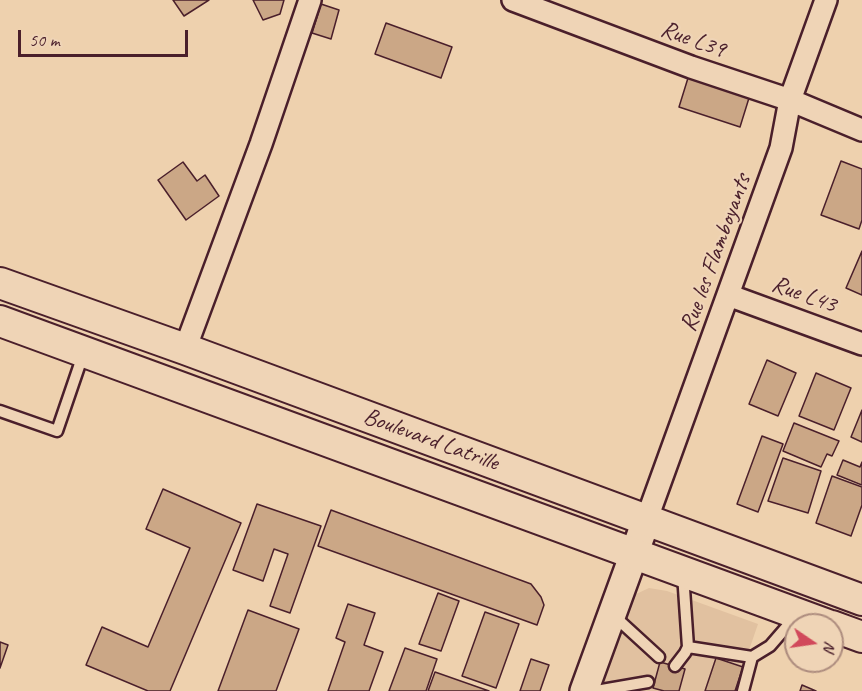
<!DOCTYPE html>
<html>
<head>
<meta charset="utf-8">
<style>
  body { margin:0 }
  #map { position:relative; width:862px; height:691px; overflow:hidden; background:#eed1ae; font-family:Caveat,sans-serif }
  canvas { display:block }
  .north { position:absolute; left:784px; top:613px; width:60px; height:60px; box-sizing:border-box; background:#efd4b6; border:2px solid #ad8c7e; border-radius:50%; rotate:103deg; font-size:16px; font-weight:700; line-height:24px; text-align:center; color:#4a1f2b }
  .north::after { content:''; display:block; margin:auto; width:21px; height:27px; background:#d1495b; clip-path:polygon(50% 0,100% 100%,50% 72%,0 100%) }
  .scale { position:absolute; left:18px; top:30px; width:170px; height:27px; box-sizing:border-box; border:3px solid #4a1f2b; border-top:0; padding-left:8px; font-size:18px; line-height:21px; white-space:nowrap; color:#4a1f2b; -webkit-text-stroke:4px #efd4b6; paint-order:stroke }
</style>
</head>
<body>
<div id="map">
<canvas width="862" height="691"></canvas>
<div class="north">N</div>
<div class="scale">50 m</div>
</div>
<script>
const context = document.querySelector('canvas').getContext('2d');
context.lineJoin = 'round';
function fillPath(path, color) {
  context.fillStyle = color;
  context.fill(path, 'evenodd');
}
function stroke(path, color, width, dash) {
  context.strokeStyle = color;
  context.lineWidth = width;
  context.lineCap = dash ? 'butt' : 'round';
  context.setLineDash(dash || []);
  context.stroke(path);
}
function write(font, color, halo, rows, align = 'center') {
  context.font = font + ' Caveat,sans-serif';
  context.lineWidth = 4.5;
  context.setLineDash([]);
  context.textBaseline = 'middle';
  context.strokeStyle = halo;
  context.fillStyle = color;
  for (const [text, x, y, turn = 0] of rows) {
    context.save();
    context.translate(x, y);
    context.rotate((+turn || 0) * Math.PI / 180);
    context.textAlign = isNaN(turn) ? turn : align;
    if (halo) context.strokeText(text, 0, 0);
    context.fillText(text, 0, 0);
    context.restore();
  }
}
fillPath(new Path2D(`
  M649 588 667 591 758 624 735 691H599L634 595Z`), '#e1c1a0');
const building = new Path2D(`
  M173 0H209L184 16Z
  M253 0H284L280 14 263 20Z
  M321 4 339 10 331 39 312 33Z
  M386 23 452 47 441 78 375 54Z
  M688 78 749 98 740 127 679 107Z
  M841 161 862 169V220L859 229 821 215Z
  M183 162 197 181 205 175 219 196 186 220 158 180Z
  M862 251V295L846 288Z
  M767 360 796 373 778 416 749 404Z
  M816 373 851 388 834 430 799 416Z
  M862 410V442L851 437Z
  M794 423 839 441 832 456 827 454 821 467 783 451Z
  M762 436 783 444 758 512 737 504Z
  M783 458 821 471 808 513 768 501Z
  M843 460 860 467 862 462V485L837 475Z
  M832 476 862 487V505L851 536 816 523Z
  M163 489 241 523 170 691H148L86 665 102 627 148 647 190 548 146 529Z
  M257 504 321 526 290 613 270 606 288 554 274 549 263 581 233 570Z
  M331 510 531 584 541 597 544 605 537 625 318 546Z
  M438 593 459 601 441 651 419 644Z
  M348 604 375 613 364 645 383 652 369 691H328L345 642 336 638Z
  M248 610 299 629 276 691H218Z
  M485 612 519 624 496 688 462 676Z
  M0 642 8 645 0 668Z
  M405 648 437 659 426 691H389Z
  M716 658 743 667 735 691H705Z
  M531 659 549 665 540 691H520Z
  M660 662 685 669 679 691H664L653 688Z
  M435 672 489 691H428Z
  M802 685 816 691H800Z`);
fillPath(building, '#cba786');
stroke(building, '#4a1f2b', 1.5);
const service = new Path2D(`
  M0 411 57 431 84 352
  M612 614 659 657
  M688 647 752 657 770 646 796 616
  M675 666 685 653 688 647 683 574
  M596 691 648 682
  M743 691 752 657`);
const minor = new Path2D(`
  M513 0 691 67 790 100 862 130
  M728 295 862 344
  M185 349 261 144 310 0
  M646 521 781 148 790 100 826 0`);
const tertiary = new Path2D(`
  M584 691 646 521`);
const secondary = new Path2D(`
  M0 283 185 349 862 600
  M0 321 828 625
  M832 626 862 637`);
stroke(service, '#4a1f2b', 15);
stroke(minor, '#4a1f2b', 26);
stroke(tertiary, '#4a1f2b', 32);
stroke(secondary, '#4a1f2b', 34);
stroke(service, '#efd4b6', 10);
stroke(minor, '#efd4b6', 21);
stroke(tertiary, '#efd4b6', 27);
stroke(secondary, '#efd4b6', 30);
write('24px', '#4a1f2b', '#efd4b6', [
  ["Rue L39",693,40,20],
  ["Rue les Flamboyants",716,253,-70],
  ["Rue L43",804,295,20],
  ["Boulevard Latrille",431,440,20]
]);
</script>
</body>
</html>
